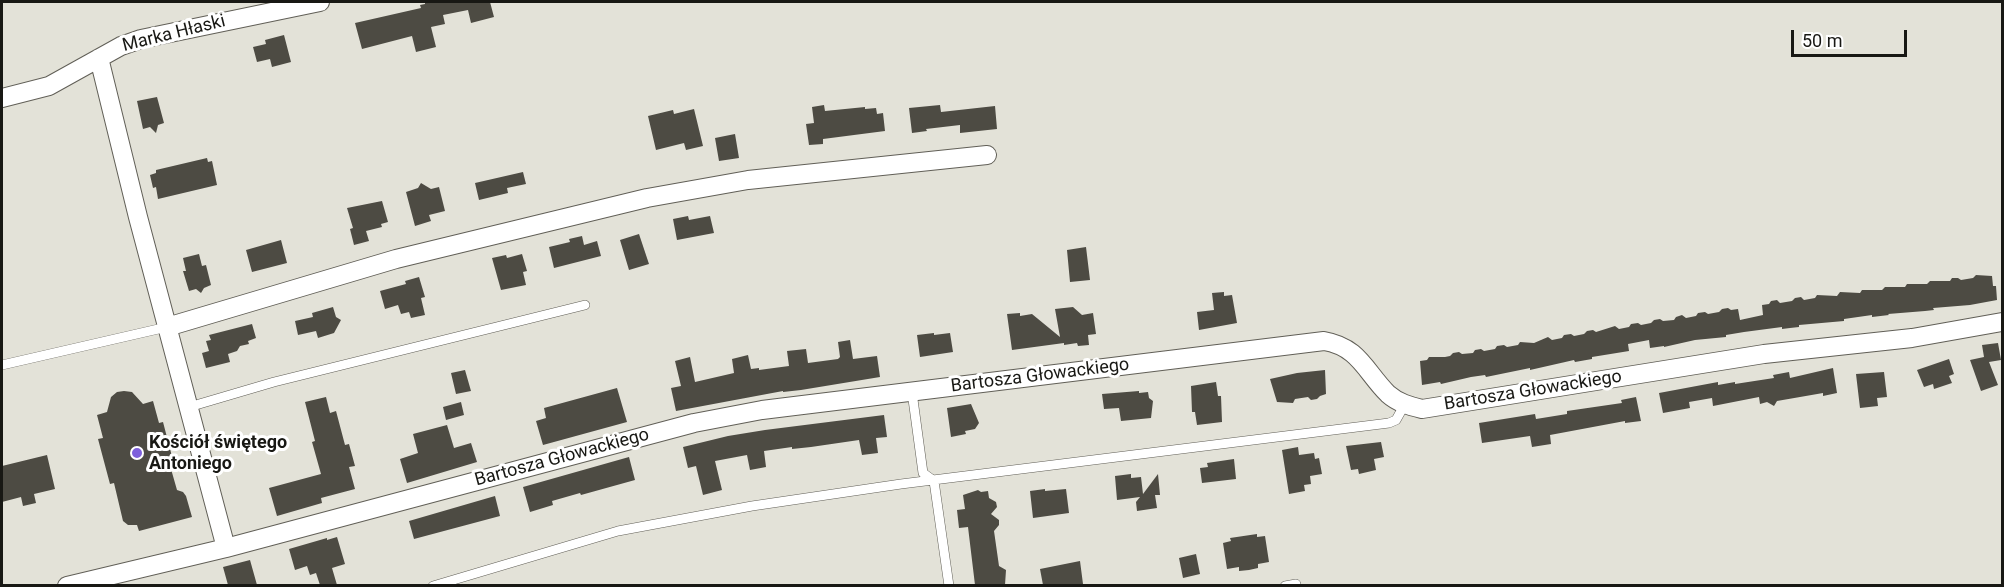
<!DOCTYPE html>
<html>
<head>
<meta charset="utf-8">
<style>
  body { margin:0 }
  #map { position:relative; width:2004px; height:587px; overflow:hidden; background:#e3e2d8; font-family:Roboto,sans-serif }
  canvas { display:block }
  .frame { position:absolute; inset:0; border:3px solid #181814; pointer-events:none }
  .scale { position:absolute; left:1791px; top:30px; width:116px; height:27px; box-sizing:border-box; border:3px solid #181814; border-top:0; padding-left:8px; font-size:18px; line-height:21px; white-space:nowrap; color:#181814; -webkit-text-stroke:4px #fff; paint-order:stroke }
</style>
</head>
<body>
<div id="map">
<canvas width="2004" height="587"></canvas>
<div class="frame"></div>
<div class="scale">50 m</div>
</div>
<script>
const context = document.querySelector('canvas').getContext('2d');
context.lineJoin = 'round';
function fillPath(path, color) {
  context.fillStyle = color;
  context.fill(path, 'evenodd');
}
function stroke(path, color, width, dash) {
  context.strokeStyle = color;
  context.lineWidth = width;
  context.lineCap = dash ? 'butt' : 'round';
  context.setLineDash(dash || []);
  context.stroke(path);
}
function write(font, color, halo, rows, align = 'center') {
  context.font = font + ' Roboto,sans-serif';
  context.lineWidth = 6;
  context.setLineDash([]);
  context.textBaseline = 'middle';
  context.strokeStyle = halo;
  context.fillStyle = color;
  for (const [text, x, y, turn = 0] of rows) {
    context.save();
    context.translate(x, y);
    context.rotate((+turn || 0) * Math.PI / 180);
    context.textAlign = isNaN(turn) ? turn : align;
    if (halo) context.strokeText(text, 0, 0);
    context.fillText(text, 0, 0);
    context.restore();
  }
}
fillPath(new Path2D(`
  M425 2H490L494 17 471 23 468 10 443 15 445 24 431 27 436 47 416 52 412 36 362 49 355 23 421 8 420 5 425 4Z
  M284 35 291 62 272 67 270 59 257 62 253 47 266 44 265 40Z
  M157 97 164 123 158 125 156 133 150 127 143 129 137 101Z
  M824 105 825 111 865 107V109L876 108 877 114 883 113 885 131 823 139V144L809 145 806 124 814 123 812 107Z
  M940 105 941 112 995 106 997 129 960 133V125L926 129 927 131 912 133 909 108Z
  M694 109 703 146 686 150 684 143 656 150 648 116 673 110 674 114Z
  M735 134 739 158 719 161 715 138Z
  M207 158 208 162 212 161 217 185 158 199 156 187 153 188 150 175 156 173V170Z
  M523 172 526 184 507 188 508 193 479 200 475 183Z
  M421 183 431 189 439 187 445 211 429 215 431 221 415 226 406 192 418 188Z
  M382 201 388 222 381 224 382 227 366 231 369 241 354 245 350 229 353 228 347 208Z
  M688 216 689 220 710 216 714 233 677 240 673 219Z
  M639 234 649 264 629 270 620 240Z
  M582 236 584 245 597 241 601 256 554 268 549 247 570 242 569 239Z
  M281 240 287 263 252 272 246 250Z
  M1086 247 1090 280 1070 282 1067 250Z
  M199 254 202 266 206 265 211 285 204 288 201 293 196 289 189 291 183 271H186L183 258Z
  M522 254 527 271 523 272 526 285 501 290 492 258 506 255 507 258Z
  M1976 275 1992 276 1993 286H1996L1997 300 1970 305 1933 308 1934 310 1925 311 1888 314 1889 315 1872 317V315L1844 319V321L1799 325V327L1790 328 1782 329V327L1744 332 1726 335V337L1695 340 1664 347V346L1650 348 1649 340 1628 344 1629 351 1592 357V359L1575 362 1574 360 1530 370V368L1486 377 1485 375 1471 377 1441 384 1440 382 1422 385 1420 361 1427 360 1429 357H1445L1450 356 1453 353 1459 352 1462 354 1473 353 1475 350 1481 349 1484 351 1495 349 1497 346 1504 345 1507 347 1518 345 1520 342 1534 343 1548 337 1552 340 1562 338 1564 335 1571 334 1574 336 1584 334 1587 331 1593 330 1596 332 1615 326 1619 329 1629 327 1631 324 1638 323 1641 325 1651 323 1654 320 1660 319 1663 321 1674 320 1676 317 1682 315 1686 318 1696 316 1698 313 1705 312 1708 314 1719 312 1722 309 1728 308 1731 310 1738 309 1740 320 1763 315 1762 305 1769 304 1771 301 1777 300 1780 303 1792 301 1795 298 1801 297 1804 300 1815 298 1817 295 1837 296 1840 292 1860 293 1862 290H1882L1885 287H1905L1907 284H1927L1930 281H1950L1952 278H1958L1961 280 1973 278Z
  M419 277 425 297 421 298 425 315 411 318 409 312 401 314 398 305 385 309 380 291 406 284 405 281Z
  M1224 292V296L1232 295 1237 323 1199 330 1197 312 1214 310 1212 293Z
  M333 307 336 317 341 320 334 333 318 338 316 331 298 335 295 321 313 317 312 313Z
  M1073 307 1082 315 1093 313 1096 334 1088 335 1089 345 1078 346 1077 343 1064 345V343L1012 350 1007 314 1020 313V316L1032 314 1060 337 1055 309Z
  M252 324 256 338 248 341 249 344 240 346 237 351 228 354 230 362 206 368 202 353 209 351 206 341 211 340 209 335Z
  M934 333V335L950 333 953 352 920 357 917 335Z
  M850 340 853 359 877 356 880 377 801 390 783 392V391L676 411 671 388 681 386 675 361 690 357 695 382 734 373 732 359 748 355 751 369 759 368V370L789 366 787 351 806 349 808 363 838 359 840 357 838 342Z
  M1998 343 2001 360 1989 362 1998 385 1981 391 1970 360 1984 357 1982 345Z
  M1949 359 1954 374 1949 376 1952 383 1934 389 1933 384 1924 387 1917 370Z
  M1833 368 1837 393 1823 396V393L1777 401 1774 406 1767 402 1760 404 1759 397 1713 406 1712 398 1689 402 1690 408 1663 413 1659 393 1718 382V385L1735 382V384L1774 378 1773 375 1789 372 1790 378Z
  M465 370 471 391 456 394 451 373Z
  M1325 370 1326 394 1320 396 1317 399 1311 400 1308 397 1295 399 1293 403 1277 402 1270 379 1297 373Z
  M1884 372 1887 397 1877 398 1878 406 1860 408 1856 374Z
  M1216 382 1218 396H1221L1222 422 1197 425 1195 412H1192L1191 386Z
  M617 388 627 422 543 445 536 421 546 418 544 408Z
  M124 391 132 392 143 404 153 401 159 423 163 422 175 468 171 469 177 490 183 492 186 496 192 517 139 531 137 525H128L123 521 114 483 110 484 98 439 103 438 97 415 107 412 111 397 117 392Z
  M1139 391V393L1148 392 1149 398 1153 401 1151 418 1121 421 1119 408 1104 409 1102 394Z
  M326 397 330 413 336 411 345 445 349 444 355 466 349 467 355 489 321 498 322 503 277 516 269 488 321 474 312 442 315 441 305 402Z
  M1636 397 1641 421 1625 423V421L1550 435 1551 444 1532 447 1530 436 1482 443 1479 423 1535 414 1536 419 1567 414V411L1622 403 1621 400Z
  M461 402 464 415 446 420 443 407Z
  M971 404 979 423 975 429 965 431 966 434 951 437 947 408Z
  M884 415 887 437 876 438 878 453 862 455 859 440 811 447 792 449V447L764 451 766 467 750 470 747 455 715 461 722 490 703 495 696 466 688 468 683 447 728 436 765 430Z
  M447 425 454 448 471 443 477 462 407 483 400 459 418 453 413 434Z
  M1381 442 1384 457 1374 459 1376 470 1359 474 1358 469 1351 470 1346 446Z
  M1298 447 1299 455 1314 453 1315 459 1319 458 1322 474 1310 476 1311 484 1304 485 1305 491 1289 494 1282 450Z
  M47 455 55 489 34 494 36 503 23 506 21 497 2 502V466Z
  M629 457 635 480 581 495 580 493 552 501 553 505 530 512 523 487Z
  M1234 459 1236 479 1202 483 1200 468 1208 467 1207 463Z
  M1131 474V478L1141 477 1143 494 1158 474 1160 495H1155L1157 508 1137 511 1136 502 1140 497 1117 500 1115 476Z
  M1045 489V491L1066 489 1069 513 1033 518 1030 491Z
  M978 490 981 492 988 491 989 498 996 502 997 507 991 514 999 520V525L994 531 999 566 1006 570 1005 585H975L968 527 959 528 957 510 965 509 963 495Z
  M495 496 500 516 414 539 409 521Z
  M1257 534V537L1265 536 1269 562 1258 564V568L1249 570 1239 571V567L1227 569 1223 543 1231 541 1230 538Z
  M337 537 345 564 332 568 337 585H320L316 573 310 575 307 566 295 570 289 549 327 538V540Z
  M1196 554 1200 574 1183 578 1179 558Z
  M250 560 257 585H228L223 567Z
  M1080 561 1083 584 1043 585 1040 569Z`), '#4d4b43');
const lane = new Path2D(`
  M2 365 167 327
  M912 392 923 473 934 481 949 586
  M189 407 274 382 585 305
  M433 586 618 531 752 506 901 484 1389 423 1396 420 1405 404
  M1285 586 1296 584`);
const street = new Path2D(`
  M99 58 138 217 226 548
  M2 98 49 86 121 46 141 39 320 2
  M167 327 396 259 647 198 748 180 987 155
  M67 586 226 548 694 423 762 410 1324 341C1359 347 1365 371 1388 394 1398 403 1410 406 1422 409L1764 354 1912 338 2002 322`);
stroke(lane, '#615f57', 10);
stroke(street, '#615f57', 20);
stroke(lane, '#fff', 9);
stroke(street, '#fff', 18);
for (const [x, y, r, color] of [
  [137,453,6,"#7e60db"]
]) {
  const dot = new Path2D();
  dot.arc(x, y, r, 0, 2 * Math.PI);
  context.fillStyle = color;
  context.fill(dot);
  stroke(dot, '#fff', 2);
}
write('18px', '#181814', '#fff', [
  ["Marka Hłaski",174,34,-14],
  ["Bartosza Głowackiego",1040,376,-7],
  ["Bartosza Głowackiego",1533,391,-9],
  ["Bartosza Głowackiego",562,458,-15]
]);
write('bold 18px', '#181814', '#fff', [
  ["Kościół świętego",149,443],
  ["Antoniego",149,464]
], 'left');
</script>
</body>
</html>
